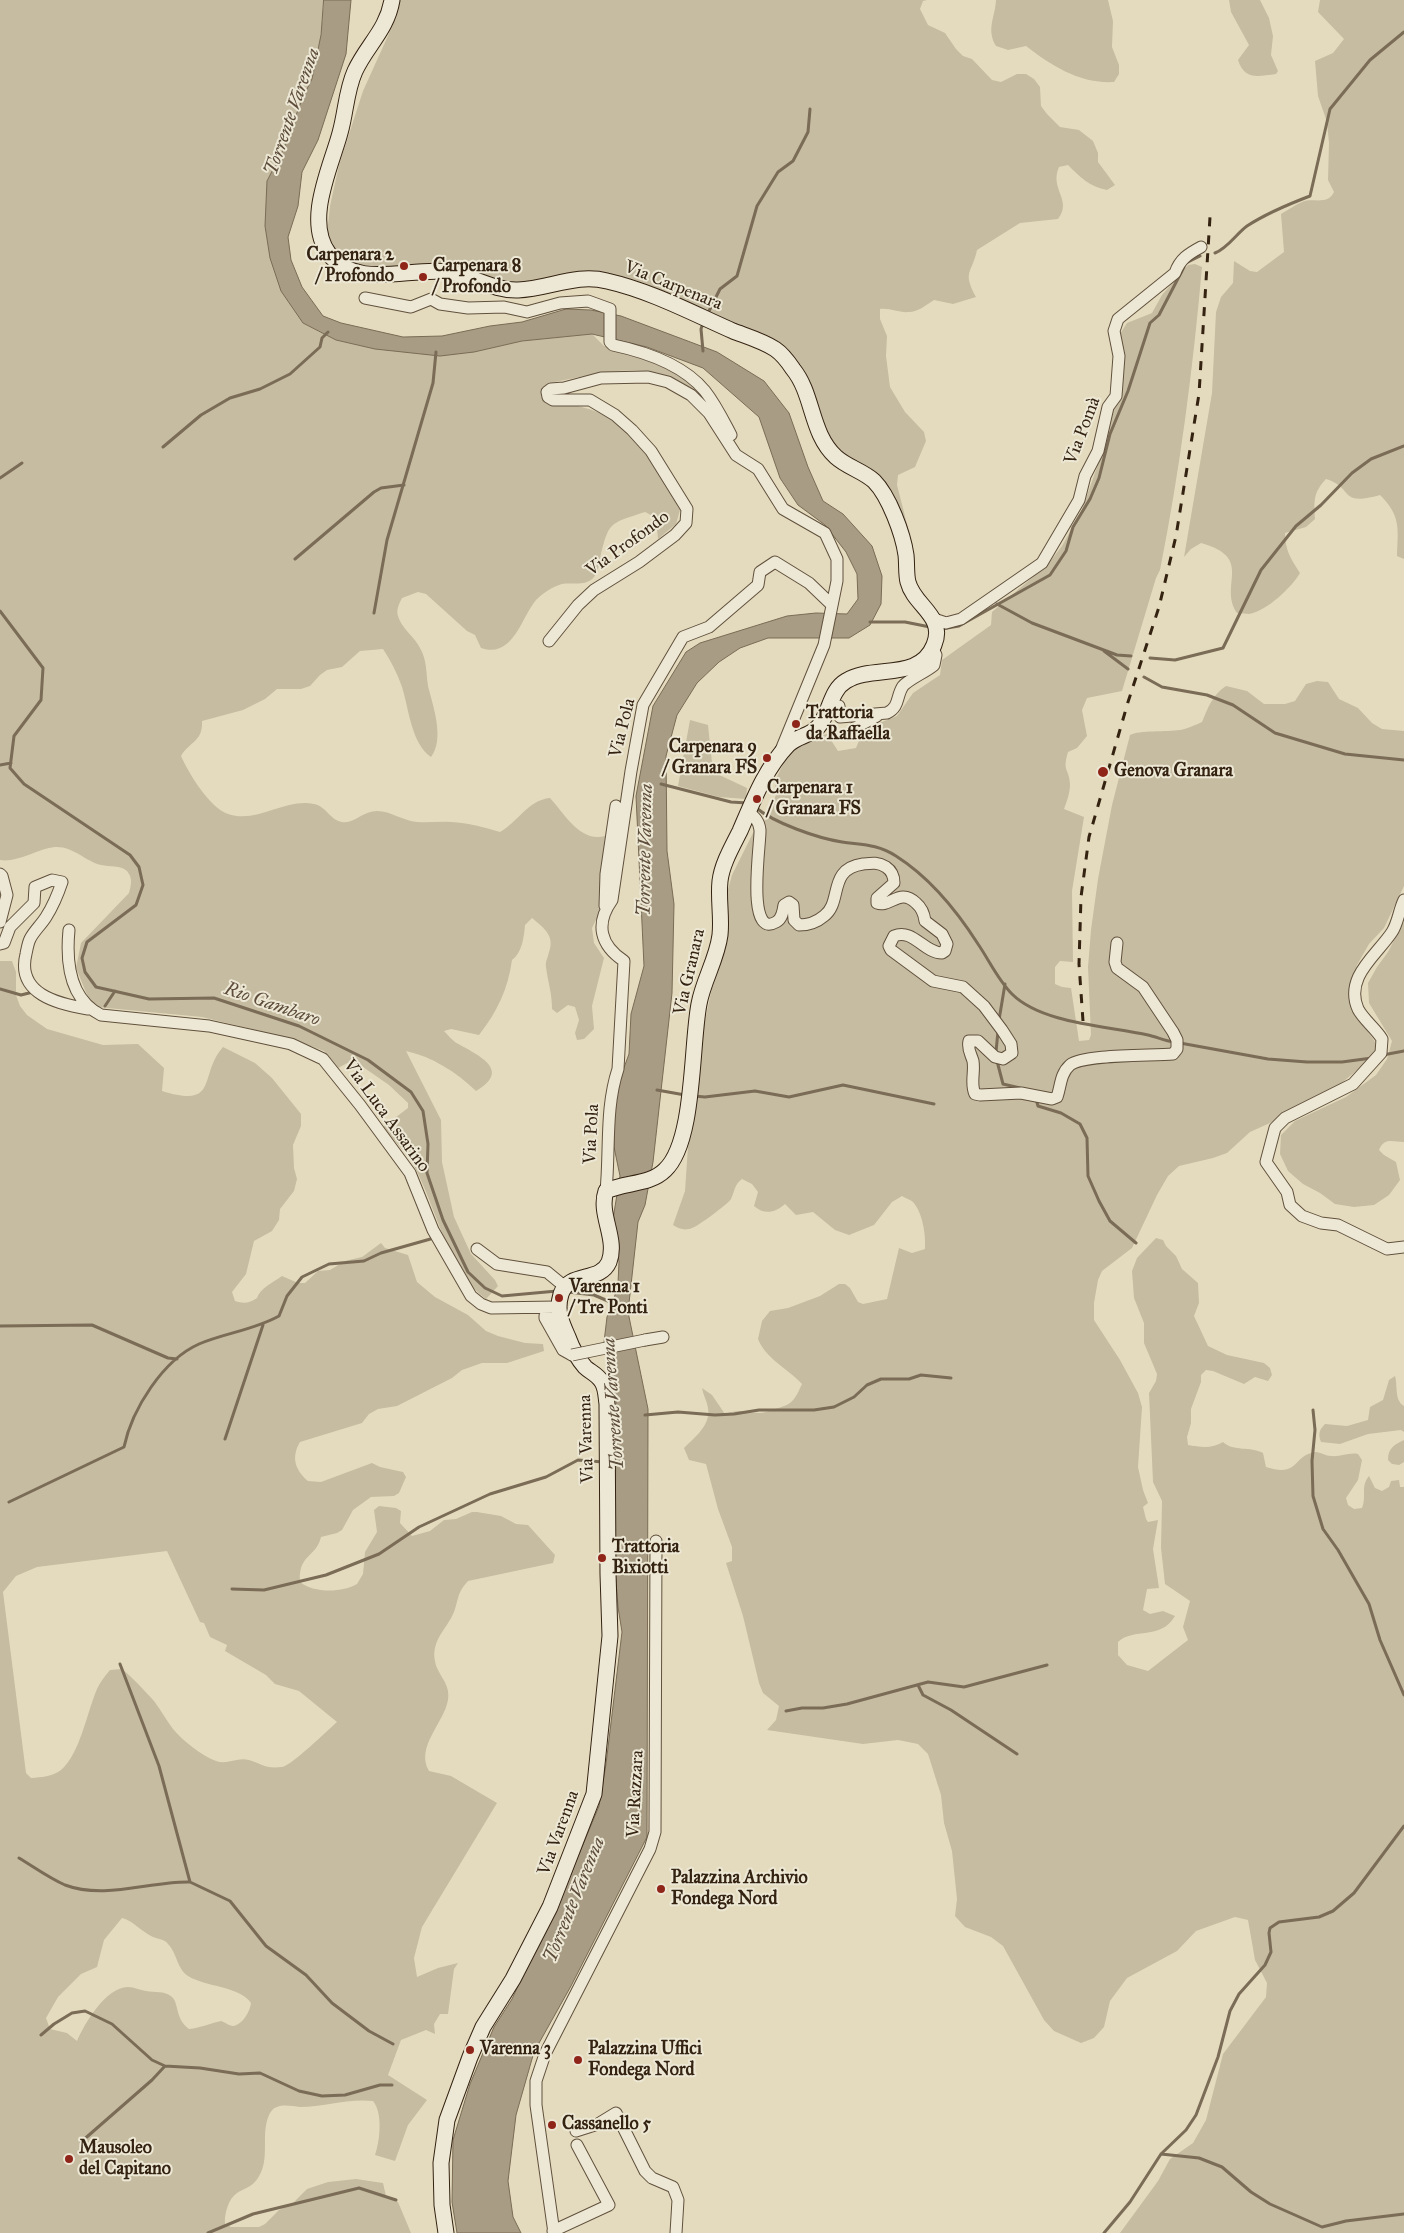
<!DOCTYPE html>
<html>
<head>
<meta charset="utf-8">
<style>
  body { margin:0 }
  canvas { display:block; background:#e4dbbe }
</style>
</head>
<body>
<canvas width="1404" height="2233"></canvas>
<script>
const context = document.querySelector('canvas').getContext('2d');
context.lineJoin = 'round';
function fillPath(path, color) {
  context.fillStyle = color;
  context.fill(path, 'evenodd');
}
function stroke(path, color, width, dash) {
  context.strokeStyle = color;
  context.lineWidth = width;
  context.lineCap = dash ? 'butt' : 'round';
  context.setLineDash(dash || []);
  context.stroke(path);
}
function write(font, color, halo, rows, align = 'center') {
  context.font = font + ' "IM FELL Great Primer",serif';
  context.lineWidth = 4;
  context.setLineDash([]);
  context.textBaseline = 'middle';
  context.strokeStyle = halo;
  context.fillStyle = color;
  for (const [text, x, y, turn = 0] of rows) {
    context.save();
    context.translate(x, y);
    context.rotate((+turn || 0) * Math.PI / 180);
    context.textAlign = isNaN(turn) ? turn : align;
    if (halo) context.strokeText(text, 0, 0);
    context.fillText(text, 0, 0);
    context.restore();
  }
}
fillPath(new Path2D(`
  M0 0H324L321 35 312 79 302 99 284 148 267 181 303 323 336 340 375 349 474 352 522 341 592 334 604 346 631 353 667 367 688 378 704 396 703 399C692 392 679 381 667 376 629 363 587 376 550 383L541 396 545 402C563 403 580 405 597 412 637 429 660 475 680 510L676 524 658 539C657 527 657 517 645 512 609 524 609 521 600 559 599 565 598 572 594 577 586 587 572 582 562 584 552 587 543 593 536 600 521 618 513 659 481 648L475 635 467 631 426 594 418 592 402 598C399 604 396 610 398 616 401 628 415 637 420 648 427 660 426 672 428 686 433 706 445 739 431 757 411 743 409 709 402 687 397 673 391 661 383 649L360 651 342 667 327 670 320 675 310 686 301 689H277L265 699 243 710 202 721C203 742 190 741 181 756 189 774 210 808 228 814 257 824 285 798 314 804 326 806 330 820 342 822 354 824 363 811 377 811 391 811 403 821 417 822 428 823 440 821 451 822 468 823 484 827 500 832 518 822 528 800 550 798 564 813 580 843 605 836L601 910 592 928 594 943 604 958 592 1006 594 1029 584 1039 577 1040 575 1033 579 1020 575 1007 568 1005 557 1013 552 1009C552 992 548 983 546 967 545 962 548 957 549 952 555 936 544 928 532 918L525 925C524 937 522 953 512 960 508 989 497 1012 479 1035L451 1029 444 1031C448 1035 451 1039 455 1042 475 1054 514 1069 476 1091 456 1072 433 1057 406 1051L441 1120 442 1162 454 1217 471 1254 495 1280 498 1286 486 1299C448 1272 436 1206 414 1166 406 1152 393 1140 383 1127L408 1108V1103L389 1085 353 1060 338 1068 324 1051 292 1039 202 1017 97 1007 90 1002 76 968 81 943 129 893C131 885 133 878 127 871 120 865 110 867 101 865 85 861 73 846 55 847 37 849 17 863 0 860Z
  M399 0H927L923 1 920 9 928 25 945 33 956 49 963 56 972 59 992 80 1001 82 1017 74H1026L1034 79 1040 87 1041 106 1047 114 1060 127 1079 130 1093 141 1098 153V162L1115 185 1107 190C1090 187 1080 177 1068 165L1059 167C1049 189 1073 200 1058 219L1020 223 977 250C972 274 962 271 976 297L953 304 934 300C926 305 918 312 909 312 899 313 891 308 880 309V319L887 336 886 356 890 387 905 412 924 432 926 441 915 467 898 475 897 485 909 532 905 533 898 511 828 438 817 402 801 368 790 355 631 282 525 284 359 268 333 251 327 234 330 206 339 165 363 91 396 18Z
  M996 0H1108L1113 21 1112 47 1119 65V74L1114 82C1080 84 1052 66 1026 46L1008 50 996 46C986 29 995 18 996 0Z
  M1229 0H1260L1269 18 1273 36 1271 55 1278 71 1276 74C1258 76 1245 81 1238 60L1249 45 1231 12Z
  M1320 0H1404V559L1397 556C1398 528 1401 516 1380 495 1338 507 1354 487 1326 479 1313 493 1314 501 1315 519L1306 527 1285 533C1285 550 1291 559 1300 573 1292 587 1267 611 1249 614 1246 614 1241 613 1237 613 1218 585 1255 558 1201 543L1191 549 1184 557 1212 393 1216 312 1221 297 1233 283 1234 261 1250 271 1257 272 1284 252 1281 214C1288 210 1295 205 1302 202 1313 197 1327 206 1334 192L1328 180 1329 143 1327 122 1318 96 1315 61 1333 53 1344 39 1318 12Z
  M1195 264 1202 267C1193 369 1180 470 1160 570L1156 578 1122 691 1087 698 1082 710 1087 736 1077 748 1068 752C1062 772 1069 768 1070 784 1070 793 1067 801 1064 809L1084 817 1072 891 1073 962 1060 961 1055 967V984L1062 987 1071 988 1079 1041 1089 1040 1091 1035 1088 967 1091 930 1098 879 1112 805 1130 735C1139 730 1167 732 1180 730 1187 729 1195 725 1202 722 1208 708 1212 695 1226 686L1247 691 1264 704H1285L1295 701 1306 684 1317 681 1328 682 1339 699 1358 708 1372 723 1382 729 1404 731V886L1384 928 1369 944 1357 965 1351 983 1353 1009 1375 1042V1055L1338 1086 1310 1099 1270 1123 1250 1132 1227 1153 1213 1158 1179 1166 1168 1176 1157 1195 1132 1248 1102 1271 1098 1280 1094 1303V1320L1120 1360 1138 1393 1142 1407 1138 1467 1143 1490 1148 1503 1143 1507 1146 1519 1148 1522 1158 1520 1153 1549 1159 1588 1147 1589 1143 1610 1150 1614 1163 1611 1175 1616C1160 1641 1134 1627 1118 1642V1655L1127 1665 1148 1671 1188 1640 1183 1627 1190 1601 1165 1584 1161 1548 1162 1501 1153 1482 1149 1393 1156 1381 1157 1374 1144 1343V1323L1134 1298 1132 1271 1137 1258 1156 1238 1163 1240 1166 1246 1176 1256 1182 1269 1198 1283 1199 1303 1194 1316 1208 1346 1227 1355 1264 1363 1270 1368 1272 1375 1268 1381 1255 1377 1244 1384 1213 1371 1206 1370 1201 1375V1382L1191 1409V1423L1187 1437 1188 1445C1200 1447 1212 1449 1223 1442 1234 1452 1250 1446 1263 1453L1266 1467C1300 1478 1292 1455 1316 1452 1320 1452 1326 1456 1331 1456 1341 1457 1349 1452 1358 1454L1362 1460 1358 1480 1346 1498 1348 1505 1354 1509 1362 1508C1367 1496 1360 1487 1369 1476L1375 1488 1382 1491 1389 1487 1391 1481 1399 1480 1400 1487H1404V2233H1120L1158 2181 1170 2159 1193 2143 1206 2120 1223 2054 1266 1997 1267 1983 1255 1960 1248 1920 1235 1917 1196 1931 1177 1951 1127 1978 1110 2001 1104 2027 1094 2038 1081 2043 1054 2031 1044 2020 1003 1946 991 1937 965 1927 955 1916 957 1899 952 1851 944 1823 941 1795 928 1754 918 1744 898 1740 863 1744 767 1730 776 1720 779 1706 763 1693 759 1683 743 1616 726 1563 732 1561V1547L718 1509 706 1464 689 1460 684 1448C695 1437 711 1425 708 1408 707 1401 703 1395 702 1388L712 1395 725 1414C742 1408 744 1413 760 1413 765 1413 770 1410 775 1409 793 1404 794 1401 802 1384 787 1368 766 1359 758 1339L762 1321 770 1311 788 1308 820 1296 839 1284H845L850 1288 858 1302 863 1304 887 1299 899 1248 912 1253 925 1249C926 1236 923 1213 913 1202 911 1200 905 1198 902 1196L892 1202 874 1225 849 1235 835 1230 813 1212 796 1215 785 1204C775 1213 764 1215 754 1206L758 1192 752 1184 742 1179C734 1185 735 1191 731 1199 728 1204 697 1227 692 1228 685 1231 679 1229 673 1225L685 1191 688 1147 704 1025 712 988 726 945 727 893 732 875 754 831 766 819 776 795 775 781 785 760 797 745 817 736 827 734 838 751 856 748 864 729 897 716 913 693 940 675 942 660 991 625 992 612 1048 564 1062 546 1081 512 1105 445 1112 411 1120 397V334L1127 323 1152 313 1162 295 1188 265Z
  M690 720 708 725 713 772 747 788 746 799 719 797 678 786Z
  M1404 921V1142C1393 1142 1384 1137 1379 1150L1384 1155 1396 1162 1400 1180 1389 1195 1374 1205 1354 1207 1335 1204 1320 1193 1303 1184 1288 1171 1280 1154 1281 1135 1295 1121 1346 1097 1376 1075 1387 1059 1392 1041 1369 1003 1368 983 1377 967 1388 952Z
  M0 961H12L16 972V995L20 1006 27 1015 47 1029 103 1045 138 1044 164 1068 162 1091C220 1109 198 1075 223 1047L255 1063 272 1078 301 1114V1126L293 1145 294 1168 297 1179 294 1191 280 1209 279 1220 272 1231 254 1241 246 1274 232 1292 235 1301C244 1304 250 1303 257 1298 260 1288 274 1282 282 1276L298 1283H305L318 1271 330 1270 345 1261 362 1257 381 1243 385 1248 408 1255 417 1282 435 1297 468 1315 486 1331 498 1336 525 1343 543 1344 544 1351 507 1363H482L462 1370 452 1378 397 1406 378 1409 369 1414 362 1423 300 1442C291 1457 295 1470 308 1481L321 1482 372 1463 380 1467 403 1472 406 1477 399 1493 394 1496 371 1497 353 1510 342 1530 337 1533 321 1537C316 1558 298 1554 300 1582 313 1593 342 1593 357 1584L363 1574 365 1552 377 1532 374 1510 379 1506 396 1508 401 1511 400 1523 412 1536 430 1531 444 1520 456 1519 472 1512H477L501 1516 516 1524 528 1525 555 1555 553 1563 468 1581C457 1593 459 1598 454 1612 447 1629 431 1640 435 1661 437 1675 451 1683 448 1700 444 1723 415 1747 429 1771L451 1776 497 1803 422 1927 414 1958 417 1977 438 1968 458 1963 454 1969 448 2014H440L434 2024 435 2034 426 2030 401 2040 388 2075 427 2100 408 2125 395 2161 375 2155C380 2141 383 2113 373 2101 349 2098 324 2107 300 2107 293 2106 283 2104 277 2107 273 2108 271 2111 269 2115 260 2136 271 2158 258 2178 252 2187 245 2188 237 2193 228 2199 224 2215 225 2224L231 2227H259L265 2224 279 2210 292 2204 307 2189 328 2182 356 2179 383 2183 386 2196 398 2202 411 2233H0ZM167 1551 200 1622 204 1623 210 1637 227 1645 225 1651 266 1675 275 1684 299 1691 337 1722C328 1730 291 1766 282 1767 265 1769 262 1764 249 1760 237 1757 227 1765 216 1761 201 1755 183 1741 173 1729 166 1720 161 1710 154 1701 144 1690 133 1678 122 1669L110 1670C105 1676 100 1682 97 1689 87 1712 80 1754 61 1770 52 1777 41 1777 31 1778L26 1773 3 1592 16 1576 37 1567ZM122 1918C132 1920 141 1931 151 1936 156 1939 165 1939 168 1944 177 1953 177 1969 188 1976 205 1987 240 1986 251 2003 250 2012 242 2025 233 2026 229 2026 225 2022 221 2021 210 2023 201 2028 189 2029 175 2019 179 2003 172 1997 164 1990 155 1993 146 1991 140 1990 134 1987 128 1987 105 1988 85 2023 77 2041L67 2033 50 2029 46 2018 58 1997 81 1974 97 1967 104 1940Z
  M1395 1376C1398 1386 1394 1400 1404 1406V1432L1401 1430 1368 1434 1340 1444 1321 1442C1318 1434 1319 1430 1325 1424L1347 1426 1368 1420 1370 1407 1383 1400 1389 1380Z
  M1404 1440V1462L1399 1465 1392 1464 1388 1460C1388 1448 1394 1445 1404 1440Z`), '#c6bca1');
const water = new Path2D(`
  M324 0H351L346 54 318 140 302 172 298 206 288 237 291 260 302 287 323 316 341 323 403 337 442 336 490 326 522 322 566 309 591 310 621 316 717 352 764 381 789 413 808 467 823 501 843 514 872 546 882 576 881 604 870 625 849 638H768L740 648 719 662 697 683 677 715 666 756 667 851 674 904 672 993 653 1162 645 1205 638 1222 628 1312 648 1409 647 1837 571 1986 534 2052 516 2115 508 2181 513 2217 521 2233H457L452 2202 453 2140 470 2084 494 2027 512 1999 533 1954 551 1922 599 1806 606 1764 622 1632 618 1607 615 1568 616 1402 604 1342 607 1317 613 1303 618 1283 619 1262 613 1219 620 1176 614 1147 613 1109 622 1073 629 1054 631 1014 644 966 636 796 653 706 686 652 700 643 787 616 816 613 847 614 858 599 857 574 846 552 825 525 798 505 780 478 759 417 703 368 647 347 592 334 522 341 474 352 440 356 375 349 336 340 303 323 281 291 270 258 265 226 267 181 284 148 302 99 312 79 321 35Z`);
fillPath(water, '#a89c84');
stroke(water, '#7a6c56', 1);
stroke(new Path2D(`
  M1215 253C1228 248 1236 234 1247 226 1267 213 1289 204 1310 196L1330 109 1370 60 1404 32
  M1188 262 1200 256
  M707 315 720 289 737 276 757 206 778 172 793 161 808 132 810 109
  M703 351 701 329 703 323
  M163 447 201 415 230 398 260 389 290 374 320 347 322 338 328 332
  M0 478 22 463
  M295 559 374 492 381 488 404 485
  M997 604 1032 623 1117 655 1131 656
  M0 611 43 668 41 700 14 736 10 768 24 784 130 855 139 867 143 885 136 905 87 942 82 958 85 972 96 987 149 999 214 998 299 1026 368 1060 411 1092 423 1111 428 1144 427 1173 443 1220 468 1272 485 1288 502 1296 557 1291
  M374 613 387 540 433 383 436 352
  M870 622H905L930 627
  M941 629 959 626 1050 575 1066 551 1073 527 1090 499 1099 478 1110 434 1128 391 1150 323 1159 315 1184 267
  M1104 651 1128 669
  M1150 658 1175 660 1223 648 1261 570 1296 526 1321 505 1352 473 1371 459 1404 446
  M1144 677 1162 687 1207 695 1233 705 1275 733 1345 754 1404 760
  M0 765 11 763
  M661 784 731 802 747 803
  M755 807C774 823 817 838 842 842 863 845 877 844 896 856 929 877 957 911 978 944 989 960 998 980 1012 994 1042 1024 1109 1026 1148 1035 1157 1037 1165 1041 1174 1042
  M0 989 21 995 33 992
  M105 1006 115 991
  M999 1020 1005 984
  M1180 1043 1268 1059 1307 1062H1342L1372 1058
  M996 1052 998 1031
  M1383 1055 1404 1051
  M997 1061 1003 1084 1020 1088
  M657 1090 685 1095
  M694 1096 705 1097 755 1091 789 1097 843 1085 934 1104
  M1036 1099 1038 1106 1061 1113 1080 1124 1087 1138 1088 1176 1099 1201 1110 1221 1136 1243
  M568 1292 594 1295 615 1304
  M0 1326 92 1325 168 1358 177 1359
  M1313 1410 1315 1430 1312 1461 1313 1496 1323 1529 1338 1550 1369 1604 1380 1640 1404 1695
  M645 1415 678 1412 715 1415 734 1414 759 1410H814L834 1407 854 1397 867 1385 881 1379H909L921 1375 951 1378
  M225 1439 263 1325
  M9 1502 124 1447C132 1409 163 1360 199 1344 225 1333 254 1330 279 1316L287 1296 302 1277 329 1264 364 1261 381 1253 434 1238
  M232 1589 264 1590 326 1575 379 1554 419 1527 490 1494 546 1477 578 1460 603 1462
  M120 1664 159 1766 190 1882 230 1901 266 1946 306 1975 332 2003 369 2031 393 2044
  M918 1685 923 1695 951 1710 1017 1754
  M786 1711 802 1708H823L847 1704 928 1682 964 1687 1047 1665
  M19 1858C34 1867 49 1878 65 1885 105 1900 150 1881 190 1882
  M41 2035 54 2024 72 2013 85 2011 112 2024 152 2060 165 2066 200 2068 239 2074 260 2073 299 2091 322 2096 345 2095 380 2085H392
  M81 2142 152 2080 165 2066
  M1161 2154 1199 2158 1222 2167 1251 2192 1270 2204 1322 2227 1346 2221 1404 2214
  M208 2233 253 2214 359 2188 396 2200
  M1104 2233 1130 2202 1161 2154 1186 2130 1196 2115 1218 2057 1230 2011 1239 1994 1265 1965 1271 1952 1269 1933 1270 1928 1279 1922 1319 1917 1333 1911 1354 1893 1404 1826`), '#7a6c56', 3);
const street = new Path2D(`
  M365 298 411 307 431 299 440 304 468 308 504 307 527 312 560 303 588 301 610 309V342L613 345C646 352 683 364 705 391 716 405 723 420 731 435
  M934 619 946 623 961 619 1042 563 1079 500 1085 476 1098 451 1108 407 1116 396 1119 356 1114 331 1118 319 1175 273C1180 259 1188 254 1201 247
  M549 641 578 605 594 590 639 562 675 535 686 523 687 509 651 451 632 430 615 415 590 400H553L548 397 547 392 551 389 564 388 601 378 648 377 668 382 691 395 709 413 736 455 758 469 783 509 825 533 837 559V581L824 645 781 750
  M839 706 840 717 887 713C900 707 896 696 903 686 909 679 926 672 934 665L936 655 933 649
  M855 728 877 716
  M748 812C755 817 759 821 760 830 761 840 745 940 776 922 782 919 783 912 784 905L789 902 793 905 794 920 799 925C808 925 817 922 824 916 843 902 827 869 863 864 872 863 878 862 886 867 892 871 894 876 894 883L877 898V903C890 908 900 887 916 903 922 908 924 913 925 921L942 934 947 944 945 951 942 953C924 953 913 928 894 936L889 946 891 950 933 981 963 987 984 1006 1002 1030 1011 1044 1012 1053 1003 1059 995 1057 978 1041H969C967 1049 971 1054 973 1061 975 1072 970 1084 975 1094L980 1095 1021 1093 1052 1099 1057 1097C1061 1086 1060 1074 1070 1065 1084 1054 1152 1056 1173 1054L1177 1049V1040L1173 1032 1143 987 1117 968 1115 962 1117 943
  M0 874 2 876 7 895 0 922
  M1404 900C1399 910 1398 923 1392 932 1377 955 1344 977 1358 1009 1363 1019 1376 1029 1382 1039L1381 1053 1353 1084 1285 1118 1275 1128 1266 1162 1287 1192 1290 1205 1302 1216 1321 1223 1338 1225 1387 1249 1404 1247
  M605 906 606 874 616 806
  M69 930C66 961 69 999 101 1015L209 1026 291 1044 323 1059 360 1105 410 1173 433 1230 471 1296 481 1304 491 1308 557 1307
  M0 944 4 943 10 927 34 903 35 887 52 880 62 882C58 894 53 906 46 917 41 925 34 931 30 939 28 943 27 949 26 954 16 994 58 1004 88 1009
  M606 1191C610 1150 605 1108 618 1069L624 961C600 945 595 924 612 900L631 771 643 705 683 637 709 627 758 585 760 572 775 562 809 583 832 605
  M477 1249 497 1264 547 1272 564 1286
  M567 1339 562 1338 548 1315 545 1316V1318L563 1350 572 1355
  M645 1340 663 1337
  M576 2131 598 2124 616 2113 645 2171 652 2178 673 2187 678 2200 676 2233
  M553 2231 609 2205 577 2145
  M554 2233 536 2105V2081L545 2054 650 1849 655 1832 656 1541`);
const secondary = new Path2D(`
  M392 0C387 30 367 45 355 71 346 91 346 112 340 133 331 167 304 221 329 254 358 291 410 266 449 272 473 276 494 291 518 290 549 289 576 273 607 281 651 291 692 313 733 331 746 336 763 341 775 349 781 353 789 363 793 369 814 395 810 433 836 457 847 467 863 471 874 481 889 496 903 534 906 555 907 564 906 574 908 582 914 606 946 616 934 645 919 682 873 664 846 681 830 690 830 714 818 727 810 736 797 736 788 745 765 769 753 801 740 831 732 847 722 864 720 881 718 899 722 917 720 935 717 959 703 981 699 1004 691 1045 695 1142 665 1170 650 1185 625 1182 606 1191 598 1214 618 1239 609 1262 600 1283 569 1271 561 1294 556 1311 561 1321 568 1337 572 1348 577 1358 585 1367 590 1372 597 1374 602 1382 606 1388 606 1397 607 1404L608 1574 610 1636 594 1794 550 1907 513 1979 483 2027 470 2057 447 2120 441 2163 442 2205 446 2233`);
stroke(street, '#61513d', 13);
stroke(secondary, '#352312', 17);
stroke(street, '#ede8d5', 11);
stroke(secondary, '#ede8d5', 15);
stroke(new Path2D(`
  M1083 1021 1079 964 1081 897 1089 837 1128 702 1159 607 1176 536 1199 394 1210 217`), '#352312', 3, [9, 9]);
const streetBridge = new Path2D(`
  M572 1355 645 1340`);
stroke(streetBridge, '#61513d', 13, []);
stroke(streetBridge, '#ede8d5', 11);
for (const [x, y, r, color] of [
  [404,266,5,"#8f2418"],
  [423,277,5,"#8f2418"],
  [796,724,5,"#8f2418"],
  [767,758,5,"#8f2418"],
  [1103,772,6,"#8f2418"],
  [757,799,5,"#8f2418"],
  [559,1298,5,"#8f2418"],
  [602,1558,5,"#8f2418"],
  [661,1889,5,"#8f2418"],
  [470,2050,5,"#8f2418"],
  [578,2060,5,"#8f2418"],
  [552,2125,5,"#8f2418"],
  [69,2159,5,"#8f2418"]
]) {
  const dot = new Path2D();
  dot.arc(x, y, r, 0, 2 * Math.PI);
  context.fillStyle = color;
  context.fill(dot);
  stroke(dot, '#ede8d5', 2);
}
write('bold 18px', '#352312', '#ede8d5', [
  ["Carpenara 2",394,256,"right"],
  ["/ Profondo",394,277,"right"],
  ["Carpenara 8",433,267],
  ["/ Profondo",433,288],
  ["Trattoria",806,714],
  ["da Raffaella",806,735],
  ["Carpenara 9",757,748,"right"],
  ["/ Granara FS",757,769,"right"],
  ["Genova Granara",1114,772],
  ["Carpenara 1",767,789],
  ["/ Granara FS",767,810],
  ["Varenna 1",569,1288],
  ["/ Tre Ponti",569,1309],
  ["Trattoria",612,1548],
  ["Bixiotti",612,1569],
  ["Palazzina Archivio",671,1879],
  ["Fondega Nord",671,1900],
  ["Varenna 3",480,2050],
  ["Palazzina Uffici",588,2050],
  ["Fondega Nord",588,2071],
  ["Cassanello 5",562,2125],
  ["Mausoleo",79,2149],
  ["del Capitano",79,2170]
], 'left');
write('18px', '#352312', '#ede8d5', [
  ["Via Carpenara",673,286,22],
  ["Via Pomà",1083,431,-69],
  ["Via Profondo",628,544,-36],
  ["Via Pola",623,728,-76],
  ["Via Granara",690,972,-77],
  ["Via Luca Assarino",386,1116,54],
  ["Via Pola",592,1134,-87],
  ["Via Varenna",587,1439,-92],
  ["Via Razzara",636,1794,-87],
  ["Via Varenna",559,1833,-70]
]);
write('italic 19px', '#5d4d3a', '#ede8d5', [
  ["Torrente Varenna",293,112,-71],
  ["Torrente Varenna",646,850,-89],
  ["Rio Gambaro",272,1005,19],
  ["Torrente Varenna",614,1404,-94],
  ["Torrente Varenna",575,1900,-68]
]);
</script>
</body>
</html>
